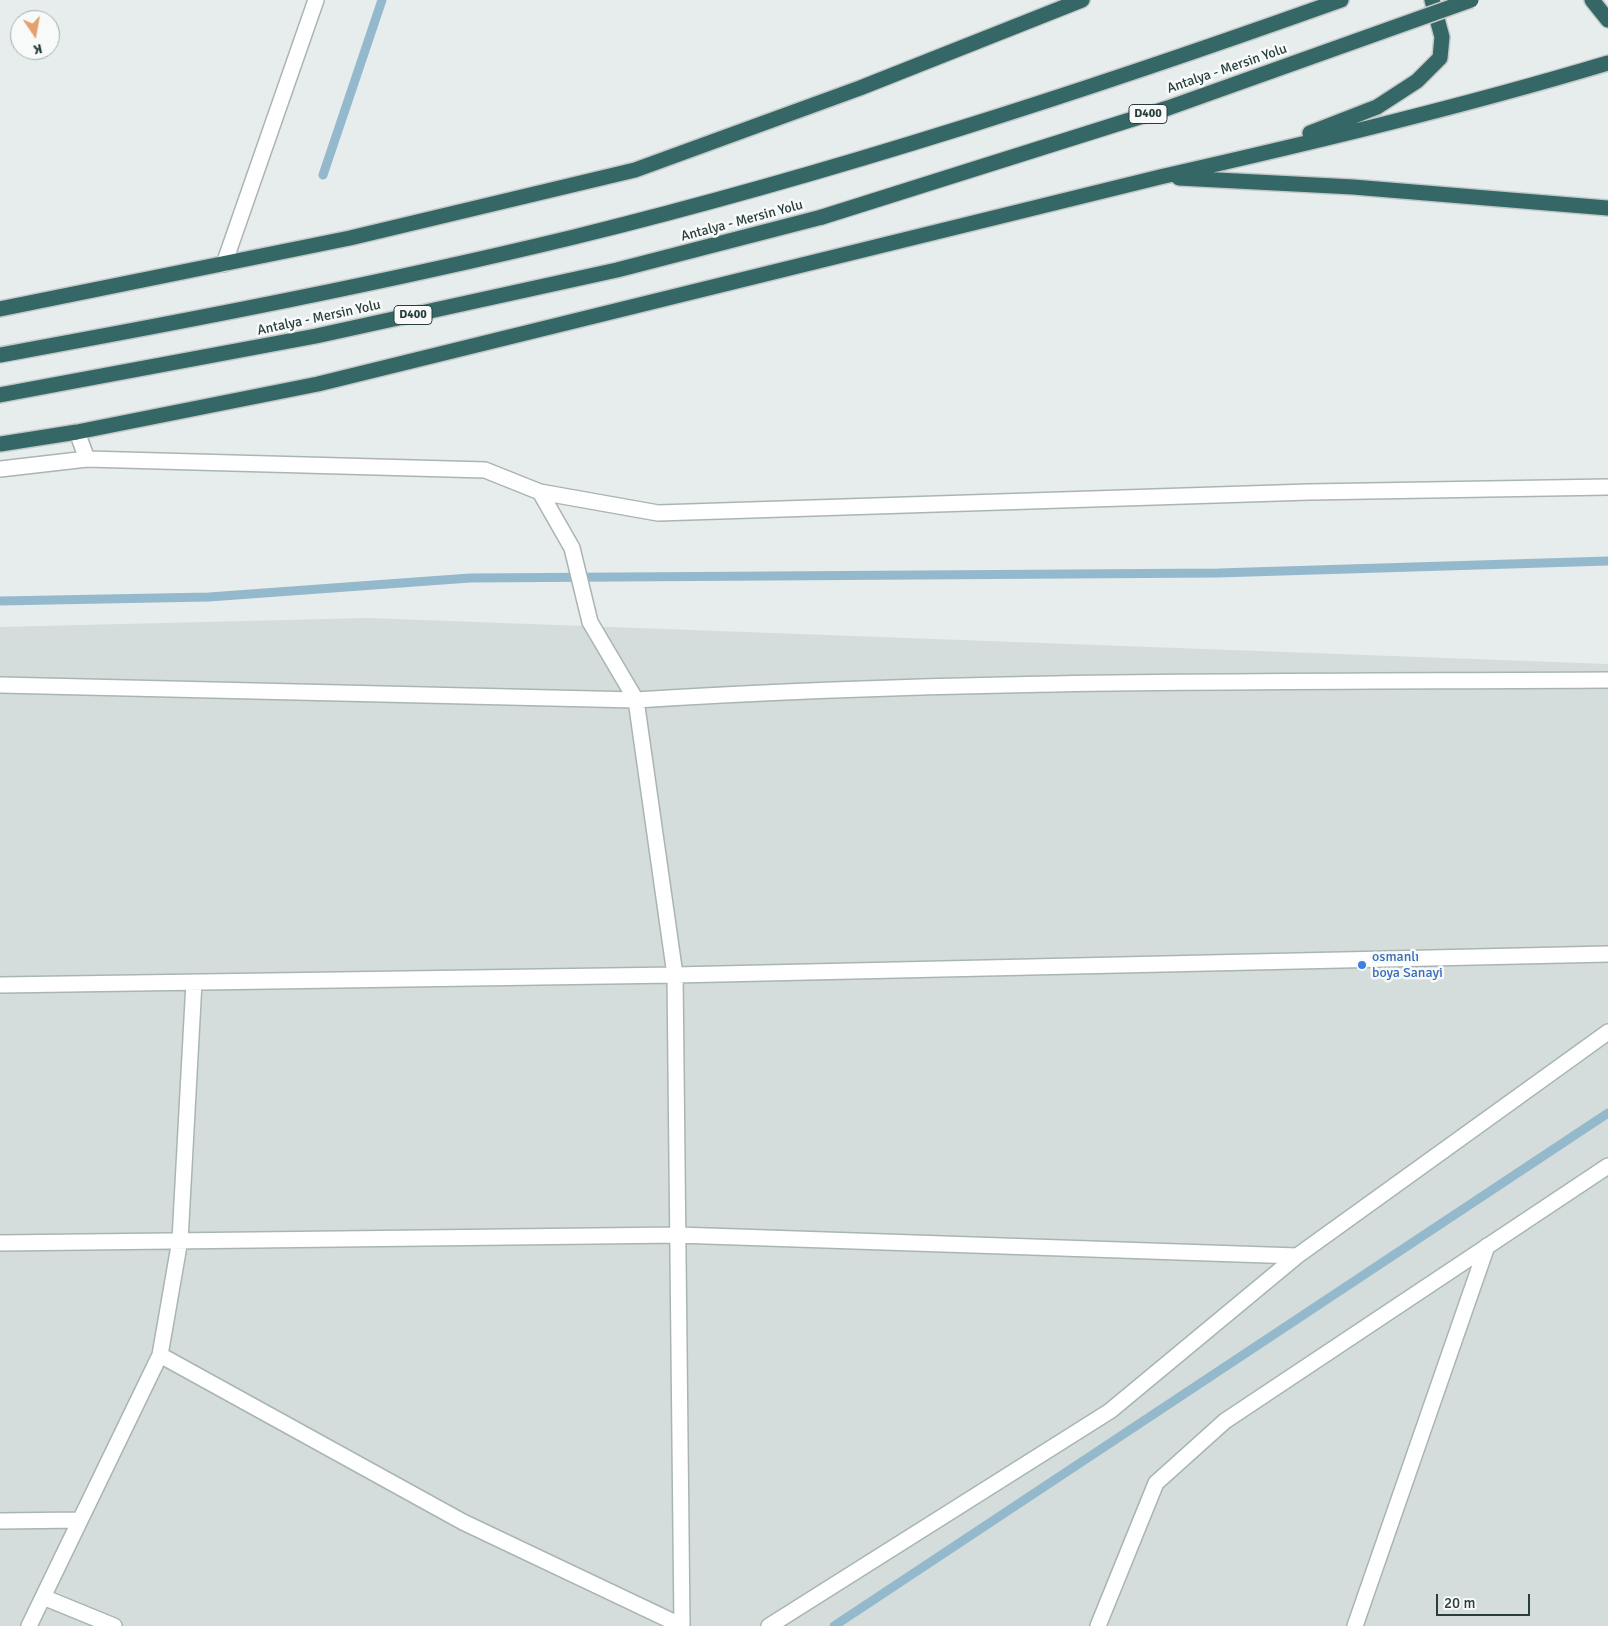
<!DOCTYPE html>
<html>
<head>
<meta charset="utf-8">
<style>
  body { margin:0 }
  #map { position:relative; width:1608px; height:1626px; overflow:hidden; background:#e6edec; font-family:Signika,sans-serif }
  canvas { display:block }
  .north { position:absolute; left:10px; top:10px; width:50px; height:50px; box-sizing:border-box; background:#f7faf9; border:1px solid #a4afad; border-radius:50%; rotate:168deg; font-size:14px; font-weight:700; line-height:20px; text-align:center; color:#273e3c }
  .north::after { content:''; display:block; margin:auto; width:18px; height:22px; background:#e4a16e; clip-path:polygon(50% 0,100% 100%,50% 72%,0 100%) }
  .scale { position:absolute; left:1436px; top:1594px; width:94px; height:22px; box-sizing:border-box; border:2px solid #273e3c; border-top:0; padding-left:6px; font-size:15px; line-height:18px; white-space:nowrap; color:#273e3c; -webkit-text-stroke:4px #f7faf9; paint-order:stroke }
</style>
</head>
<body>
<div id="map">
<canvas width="1608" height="1626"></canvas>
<div class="north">K</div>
<div class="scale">20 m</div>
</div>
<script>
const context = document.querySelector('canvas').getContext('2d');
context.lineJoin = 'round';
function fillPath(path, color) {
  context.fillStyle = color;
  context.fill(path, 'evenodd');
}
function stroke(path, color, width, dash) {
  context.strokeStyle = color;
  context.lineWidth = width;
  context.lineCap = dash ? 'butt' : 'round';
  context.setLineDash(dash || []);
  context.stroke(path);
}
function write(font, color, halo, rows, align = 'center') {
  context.font = font + ' Signika,sans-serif';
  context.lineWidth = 5;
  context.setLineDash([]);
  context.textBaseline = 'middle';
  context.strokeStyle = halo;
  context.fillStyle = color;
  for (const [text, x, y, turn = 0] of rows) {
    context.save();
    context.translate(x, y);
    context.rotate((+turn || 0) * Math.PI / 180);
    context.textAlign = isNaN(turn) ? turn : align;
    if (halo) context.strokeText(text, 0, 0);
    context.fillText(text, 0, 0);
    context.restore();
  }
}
fillPath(new Path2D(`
  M368 618 1608 664V1626H0V627Z`), '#d4dddb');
stroke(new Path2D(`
  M323 175 382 0
  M0 601 209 597 470 578 1218 573 1608 561
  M834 1626 1608 1113`), '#95b9cc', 9);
const minor = new Path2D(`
  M224 264 316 0
  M87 459 485 470 540 492 572 548 590 622 636 700C960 679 1284 682 1608 680
  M0 469 87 459 77 432
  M540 492 658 513 1309 492 1608 487
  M0 685 636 700 675 975 1608 954
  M0 985 675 975 682 1626
  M0 1243 678 1235 1297 1256
  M160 1355 180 1240 194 982
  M0 1521 80 1520
  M43 1597 160 1355 463 1522 682 1626
  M29 1626 43 1597 114 1626
  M769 1626 1110 1411 1297 1256 1608 1032
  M1098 1626 1156 1483 1225 1421 1608 1166
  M1355 1626 1487 1246`);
const highway = new Path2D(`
  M1592 0 1608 20
  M1310 133 1377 107 1417 81 1440 58 1442 37 1432 0
  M1179 178 1353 187 1608 208
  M0 309 350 238 635 170 860 88 1082 0
  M0 355C192 320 384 283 574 237 834 173 1089 90 1341 0
  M0 395 316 336 617 270 822 217
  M0 444 77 432 318 384 1160 177C1310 143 1461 107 1608 63`);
stroke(minor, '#a9b5b4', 18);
stroke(highway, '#c3c9c8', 18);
stroke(minor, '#fff', 15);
stroke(highway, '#356766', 15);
const highwayBridge = new Path2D(`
  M822 217 1168 108 1471 0`);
stroke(highwayBridge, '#c3c9c8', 18, []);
stroke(highwayBridge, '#356766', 15);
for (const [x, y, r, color] of [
  [1362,965,5,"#3f7fe0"]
]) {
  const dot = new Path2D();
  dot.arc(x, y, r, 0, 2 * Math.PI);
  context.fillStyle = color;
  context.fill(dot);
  stroke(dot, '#f7faf9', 2);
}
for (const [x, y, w] of [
  [1148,114,38],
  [413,315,38]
]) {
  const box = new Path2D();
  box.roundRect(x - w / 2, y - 9.5, w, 19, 4);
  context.fillStyle = '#f7faf9';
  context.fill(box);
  stroke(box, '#273e3c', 1);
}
write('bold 12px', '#273e3c', null, [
  ["D400",1148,114],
  ["D400",413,315]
]);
write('14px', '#273e3c', '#f7faf9', [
  ["Antalya - Mersin Yolu",1227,69,-19],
  ["Antalya - Mersin Yolu",742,221,-15],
  ["Antalya - Mersin Yolu",319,318,-12]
]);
write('14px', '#366cbe', '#f7faf9', [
  ["osmanlı",1372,957],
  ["boya Sanayi",1372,973]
], 'left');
</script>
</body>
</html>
